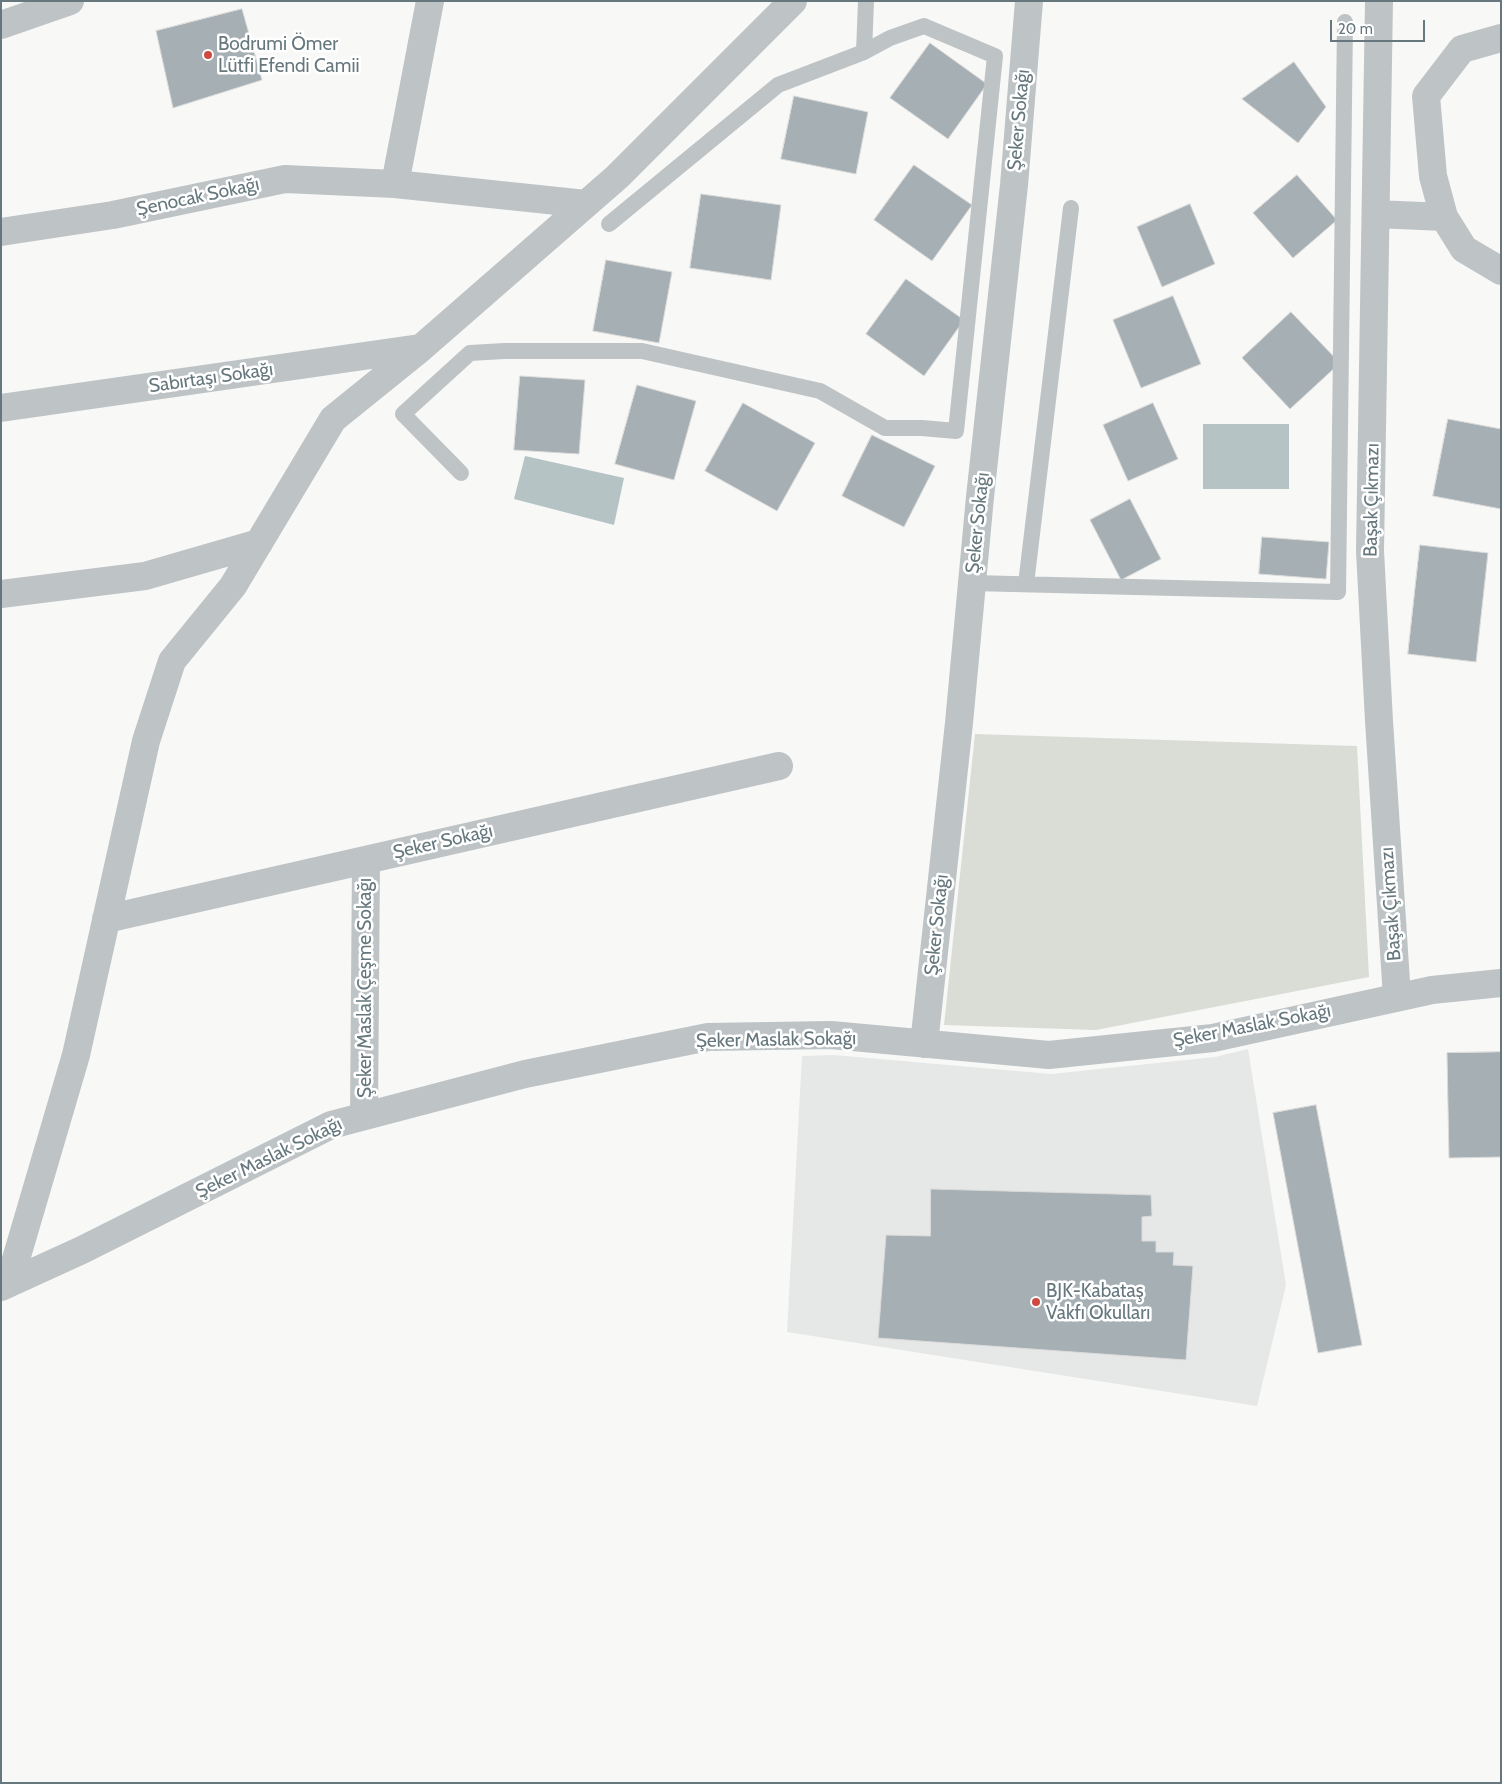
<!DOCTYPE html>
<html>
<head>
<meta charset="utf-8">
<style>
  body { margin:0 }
  #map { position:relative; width:1502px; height:1784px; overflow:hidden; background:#f8f8f7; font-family:Cabin,sans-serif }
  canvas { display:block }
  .frame { position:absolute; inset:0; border:2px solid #66787e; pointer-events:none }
  .scale { position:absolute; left:1330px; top:20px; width:95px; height:22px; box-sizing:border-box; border:2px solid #66787e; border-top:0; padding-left:6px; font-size:15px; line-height:18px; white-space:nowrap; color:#66787e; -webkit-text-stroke:4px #fff; paint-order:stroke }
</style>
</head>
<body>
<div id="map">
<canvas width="1502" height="1784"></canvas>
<div class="frame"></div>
<div class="scale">20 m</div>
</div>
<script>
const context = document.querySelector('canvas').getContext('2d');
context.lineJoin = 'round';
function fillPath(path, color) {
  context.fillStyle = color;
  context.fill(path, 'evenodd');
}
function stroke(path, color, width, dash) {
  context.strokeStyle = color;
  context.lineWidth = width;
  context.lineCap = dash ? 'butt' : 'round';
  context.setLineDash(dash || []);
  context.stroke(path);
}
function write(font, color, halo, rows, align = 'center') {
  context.font = font + ' Cabin,sans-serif';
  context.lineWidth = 5;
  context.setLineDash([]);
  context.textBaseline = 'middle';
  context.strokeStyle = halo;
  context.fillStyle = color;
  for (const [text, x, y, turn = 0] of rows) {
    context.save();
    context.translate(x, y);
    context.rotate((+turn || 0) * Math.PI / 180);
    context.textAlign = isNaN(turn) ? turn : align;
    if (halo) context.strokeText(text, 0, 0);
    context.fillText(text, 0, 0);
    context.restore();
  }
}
fillPath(new Path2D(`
  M1248 1049 1286 1285 1257 1406 787 1332 802 1056 834 1055 1051 1074 1215 1057Z`), '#e6e8e7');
fillPath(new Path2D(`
  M975 734 1357 746 1369 977 1096 1030 944 1025Z`), '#d9ddd6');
fillPath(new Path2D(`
  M1203 424H1289V489H1203Z
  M525 456 624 478 614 525 514 499Z`), '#b6c3c5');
const building = new Path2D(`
  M242 9 262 80 173 108 156 31Z
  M930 43 987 84 948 139 890 98Z
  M1294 62 1326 107 1298 143 1242 99Z
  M794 96 868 112 856 174 781 159Z
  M914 165 972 205 932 261 874 220Z
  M1297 175 1337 220 1293 258 1253 213Z
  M701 194 781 205 771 280 690 268Z
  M1190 204 1215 264 1162 287 1137 227Z
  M606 260 672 272 659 343 593 331Z
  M906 279 964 320 924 376 866 334Z
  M1173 296 1201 364 1141 388 1113 320Z
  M1291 312 1340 363 1290 409 1242 358Z
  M520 376 585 380 579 454 514 450Z
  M637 385 696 401 674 480 615 464Z
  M743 403 815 443 777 511 705 471Z
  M1153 403 1178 459 1128 481 1103 425Z
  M1448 419 1501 429V509L1433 496Z
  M872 435 935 466 904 527 842 496Z
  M1130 499 1161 559 1121 580 1090 520Z
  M1262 537 1329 542 1326 579 1259 574Z
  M1420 545 1488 553 1476 662 1408 654Z
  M1501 1052V1157L1449 1158 1447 1053Z
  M1316 1105 1362 1345 1318 1353 1273 1113Z
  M931 1189 1151 1195 1152 1216 1142 1217V1241H1156V1252H1174L1173 1265 1193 1266 1186 1360 878 1338 886 1235 930 1236Z`);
fillPath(building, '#a6afb3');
stroke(building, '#dadad9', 1);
stroke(new Path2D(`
  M609 224 778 85 864 52 866 1
  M461 473 403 414 470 353 504 351H642L820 391 885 428H922L956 431 995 56 924 26 890 38 864 52
  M972 583 1338 592 1345 22
  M1026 584 1071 208`), '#bec3c5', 16);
stroke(new Path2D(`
  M1379 1 1370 551 1379 721 1397 997
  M1 25 70 1
  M395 184 430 1
  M1376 214 1444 217 1464 249 1501 271
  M1444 217 1433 176 1426 96 1462 49 1501 38
  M1 232 113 215 285 179 395 184 586 204
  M1 408 420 348
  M1 594 145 576 259 543
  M106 919 779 766
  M924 1044 959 723 980 497 1014 185 1029 1
  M364 1116 366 860
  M9 1283 76 1055 146 741 172 661 233 586 333 419 421 348 617 177 793 1
  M1 1287 82 1250 331 1125 525 1074 708 1037 831 1035 1049 1055 1213 1038 1432 990 1501 983`), '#bec3c5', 28);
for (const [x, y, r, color] of [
  [208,55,5,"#ce4a41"],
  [1036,1302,5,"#ce4a41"]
]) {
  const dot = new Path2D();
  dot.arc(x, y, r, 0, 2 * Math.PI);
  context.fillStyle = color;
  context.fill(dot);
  stroke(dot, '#fff', 2);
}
write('19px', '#66787e', '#fff', [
  ["Bodrumi Ömer",218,44],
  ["Lütfi Efendi Camii",218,66],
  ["BJK-Kabataş",1046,1291],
  ["Vakfı Okulları",1046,1313]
], 'left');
write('19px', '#66787e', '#fff', [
  ["Şeker Sokağı",1019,120,-85],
  ["Şenocak Sokağı",198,197,-12],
  ["Sabırtaşı Sokağı",211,378,-8],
  ["Başak Çıkmazı",1372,500,-89],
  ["Şeker Sokağı",978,523,-84],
  ["Şeker Sokağı",443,842,-13],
  ["Başak Çıkmazı",1391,904,-94],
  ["Şeker Sokağı",937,925,-84],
  ["Şeker Maslak Çeşme Sokağı",365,988,-90],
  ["Şeker Maslak Sokağı",1252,1026,-11],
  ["Şeker Maslak Sokağı",776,1040,-1],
  ["Şeker Maslak Sokağı",269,1158,-26]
]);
</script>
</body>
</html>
